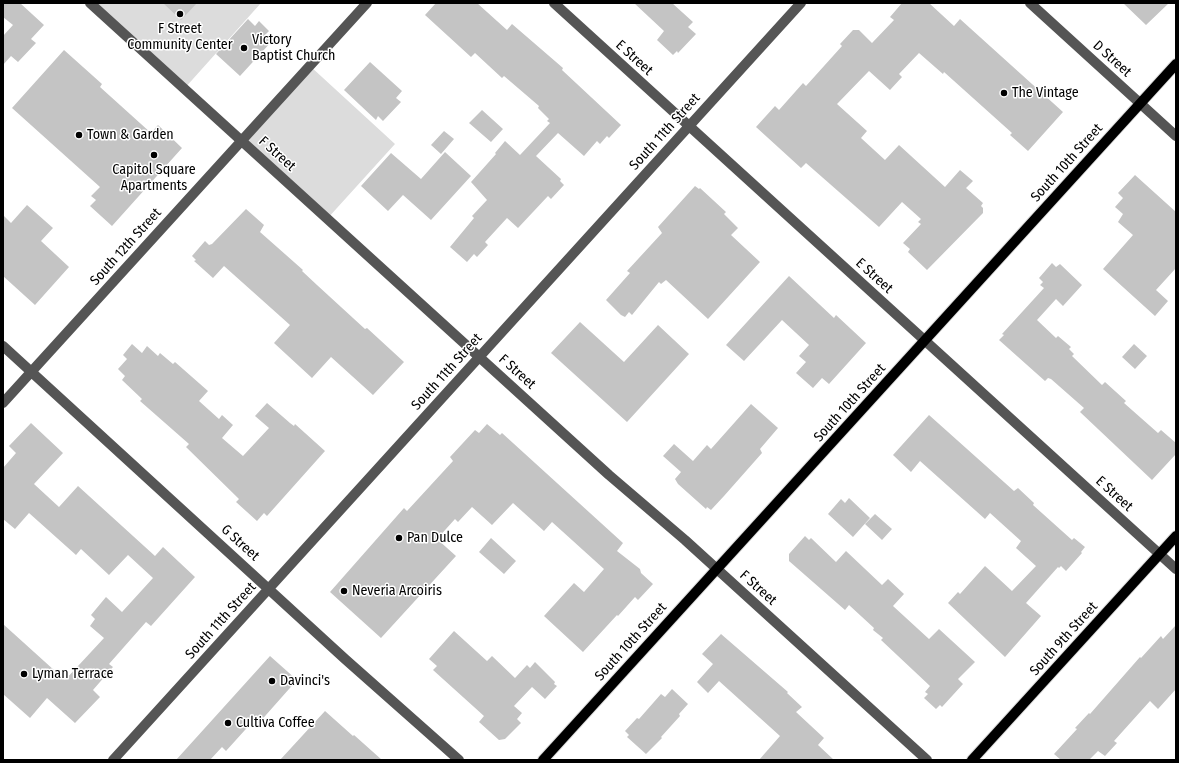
<!DOCTYPE html>
<html>
<head>
<meta charset="utf-8">
<style>
  body { margin:0 }
  #map { position:relative; width:1179px; height:763px; overflow:hidden; background:#fff; font-family:"Fira Sans Condensed",sans-serif }
  canvas { display:block }
  .frame { position:absolute; inset:0; border:4px solid #000; pointer-events:none }
</style>
</head>
<body>
<div id="map">
<canvas width="1179" height="763"></canvas>
<div class="frame"></div>
</div>
<script>
const context = document.querySelector('canvas').getContext('2d');
context.lineJoin = 'round';
function fillPath(path, color) {
  context.fillStyle = color;
  context.fill(path, 'evenodd');
}
function stroke(path, color, width, dash) {
  context.strokeStyle = color;
  context.lineWidth = width;
  context.lineCap = dash ? 'butt' : 'round';
  context.setLineDash(dash || []);
  context.stroke(path);
}
function write(font, color, halo, rows, align = 'center') {
  context.font = font + ' "Fira Sans Condensed",sans-serif';
  context.lineWidth = 3;
  context.setLineDash([]);
  context.textBaseline = 'middle';
  context.strokeStyle = halo;
  context.fillStyle = color;
  for (const [text, x, y, turn = 0] of rows) {
    context.save();
    context.translate(x, y);
    context.rotate((+turn || 0) * Math.PI / 180);
    context.textAlign = isNaN(turn) ? turn : align;
    if (halo) context.strokeText(text, 0, 0);
    context.fillText(text, 0, 0);
    context.restore();
  }
}
fillPath(new Path2D(`
  M90 3H261L184 89Z
  M310 66 395 144 327 219 242 141Z`), '#dcdcdc');
fillPath(new Path2D(`
  M3 3H20L44 25 31 39 36 43 18 62 11 56 3 65V36L13 25 3 17Z
  M163 3H197L181 20Z
  M436 3H477L507 30 512 24 563 68 562 70 621 125 609 138 607 136 600 144 597 141 584 156 558 133 536 156 561 179 560 181 564 185 551 199 548 196 518 228 507 218 485 242 488 245 477 257 474 254 467 262 450 247 474 218 472 216 487 200 471 182 496 154 495 153 505 141 520 155 550 123 547 121 549 119 538 108 539 106 504 76 502 78 475 53 471 57 425 15Z
  M634 3H672L693 22 688 27 696 34 678 53 677 51 673 55 657 40 664 31Z
  M902 3H929L954 26 960 19 1063 112 1028 151 1010 135 1012 133 944 72 943 74 919 53 899 74 902 77 890 90 869 71 837 104 867 131 861 138 885 160 899 145 945 187 960 170 973 181 966 188 983 203 981 206 983 208V213L927 270 908 252 910 249 903 243 921 224 918 222 921 219 902 202 879 227 806 163 801 168 756 127 775 106 779 110 803 83 806 86 842 46 840 44 853 30H859L872 43 894 20 890 17Z
  M1123 3H1169L1146 25Z
  M248 19 255 26 259 21 269 31 265 35 272 41 240 76 216 54Z
  M64 50 102 84 100 87 151 133 158 125 182 148 112 226 90 206 96 200 91 196 100 187 12 108Z
  M370 62 402 91 396 98 401 102 383 121 378 116 376 120 344 90Z
  M482 110 503 129 491 142 469 123Z
  M444 131 454 139 441 154 431 145Z
  M445 152 471 176 431 220 403 195 388 211 361 186 391 153 421 179Z
  M1135 175 1176 212V268L1156 290 1168 301 1155 316 1103 269 1133 235 1118 222 1123 214 1115 207 1123 198 1118 193Z
  M695 186 699 189 700 188 726 212 724 214 738 228 731 235 760 262 708 319 666 280 661 284 659 282 632 315 629 312 625 317 621 315 606 300 630 273 627 271 662 233 658 227Z
  M27 205 53 228 41 241 69 267 35 305 3 276V215L11 223Z
  M246 209 264 225 260 232 303 270 302 271 317 285 365 329 367 328 404 362 373 395 331 357 312 378 274 343 290 325 224 266 213 278 194 261 196 260 192 256 205 241 209 245 212 244Z
  M1052 263 1056 267 1060 264 1082 285 1063 306 1056 299 1037 320 1056 338 1058 336 1071 347 1069 349 1074 354 1072 356 1102 385 1105 382 1126 401 1124 403 1158 433 1161 430 1176 443V454L1152 480 1080 412 1084 408 1051 379 1048 378 1045 381 999 340 1004 335 1002 334 1044 288 1040 285 1043 282 1039 278Z
  M789 276 834 318 836 315 866 343 829 384 822 378 813 388 796 373 806 362 799 356 809 345 782 320 744 361 726 345Z
  M580 322 624 362 658 325 689 354 627 422 551 353Z
  M132 344 142 353 147 346 158 356 160 353 173 364 175 362 208 391 199 401 219 419 222 415 233 425 222 438 243 456 269 428 255 416 267 403 290 423 294 426 295 424 325 451 267 516 264 513 257 521 236 502 239 499 186 447 189 444 140 401 142 399 122 380 125 376 118 369 127 359 123 355Z
  M1134 344 1147 356 1135 369 1122 357Z
  M751 404 778 428 760 449 762 453 724 496 711 510 707 507 706 509 678 484 675 479 681 472 663 456 674 444 693 461 707 445 711 449Z
  M929 415 1014 491 1018 488 1034 503 1033 505 1072 540 1074 538 1085 547 1081 552 1082 553 1066 571 1061 566 1059 568 1058 567 1026 603 1041 616 1005 657 948 603 958 592 960 594 985 566 1012 591 1036 566 1016 548 1021 541 990 513 985 519 920 461 911 472 893 455Z
  M31 423 63 453 34 484 59 507 78 486 155 556 163 547 195 577 151 626 146 622 109 664 113 667 93 690 100 697 75 723 47 698 30 718 3 694V624L65 680 104 638 90 626 95 619 91 615 106 597 122 612 153 578 128 555 109 575 81 549 76 555 29 513 15 529 3 519V468L16 453 9 446Z
  M487 424 500 435 502 433 623 543 617 551 640 569 641 573 653 584 638 600 635 597 618 616 617 615 583 652 544 616 574 583 584 592 604 569 552 522 544 531 513 503 492 525 472 507 458 522 455 519 437 539 456 556 381 638 330 592 404 508 407 511 453 461 450 457 475 430 479 433Z
  M849 498 870 518 853 537 828 514 841 499 845 503Z
  M875 514 892 529 882 540 865 524Z
  M805 536 809 540 811 538 836 562 846 551 882 585 888 579 904 594 893 606 929 639 939 629 975 662 958 679 963 684 942 707 940 705 936 709 924 698 928 694 925 692 930 686 881 640 883 638 873 630 874 628 849 605 845 610 789 561V554Z
  M491 538 516 561 504 574 479 552Z
  M1176 625V689L1158 709 1150 701 1114 741 1117 743 1105 756 1098 751 1089 760H1061L1054 754 1077 729 1075 728 1089 713 1090 714 1140 657 1141 658 1161 636 1163 639Z
  M454 631 487 661 492 656 515 678 527 665 530 668 535 662 555 682 554 684 557 686 545 699 532 687 514 706 522 713 517 719 521 723 505 739 499 740 479 722 484 716 433 670 437 666 429 659Z
  M721 634 788 692 787 693 802 707 796 712 824 738 818 745 834 760H759L780 736 719 681 708 693 697 682 713 664 702 654Z
  M270 656 297 680 258 724 254 720 226 751 222 747 210 760H176Z
  M672 689 688 704 679 714 680 716 661 737 662 738 646 754 627 737 629 735 625 731 637 718 639 719 661 694 665 697Z
  M325 711 353 736 354 735 382 760H280Z`), '#c4c4c4');
const major = new Path2D(`
  M543 760 1176 64
  M972 760 1176 536`);
stroke(major, '#dbdbdb', 12);
stroke(new Path2D(`
  M90 3 609 475 685 540 927 760
  M554 3 1176 569
  M1030 3 1176 136
  M3 346 345 659 459 760
  M3 403 367 3
  M113 760 801 3`), '#555', 10);
stroke(major, '#000', 10);
for (const [x, y, r, color] of [
  [180,14,4,"#000"],
  [244,48,4,"#000"],
  [1004,93,4,"#000"],
  [79,135,4,"#000"],
  [154,155,4,"#000"],
  [399,538,4,"#000"],
  [344,591,4,"#000"],
  [24,674,4,"#000"],
  [272,681,4,"#000"],
  [228,723,4,"#000"]
]) {
  const dot = new Path2D();
  dot.arc(x, y, r, 0, 2 * Math.PI);
  context.fillStyle = color;
  context.fill(dot);
  stroke(dot, '#fff', 1.5);
}
write('14px', '#000', '#fff', [
  ["F Street",180,29,"center"],
  ["Community Center",180,45,"center"],
  ["Victory",252,40],
  ["Baptist Church",252,56],
  ["The Vintage",1012,93],
  ["Town & Garden",87,135],
  ["Capitol Square",154,170,"center"],
  ["Apartments",154,186,"center"],
  ["Pan Dulce",407,538],
  ["Neveria Arcoiris",352,591],
  ["Lyman Terrace",32,674],
  ["Davinci's",280,681],
  ["Cultiva Coffee",236,723]
], 'left');
write('14px', '#000', '#fff', [
  ["E Street",634,58,42],
  ["D Street",1112,59,42],
  ["South 11th Street",665,132,-48],
  ["F Street",277,154,42],
  ["South 10th Street",1067,163,-48],
  ["South 12th Street",126,247,-48],
  ["E Street",874,276,42],
  ["South 11th Street",447,372,-48],
  ["F Street",517,372,42],
  ["South 10th Street",850,403,-48],
  ["E Street",1114,494,42],
  ["G Street",240,543,42],
  ["F Street",758,588,42],
  ["South 11th Street",221,621,-48],
  ["South 9th Street",1064,639,-48],
  ["South 10th Street",631,642,-48]
]);
</script>
</body>
</html>
